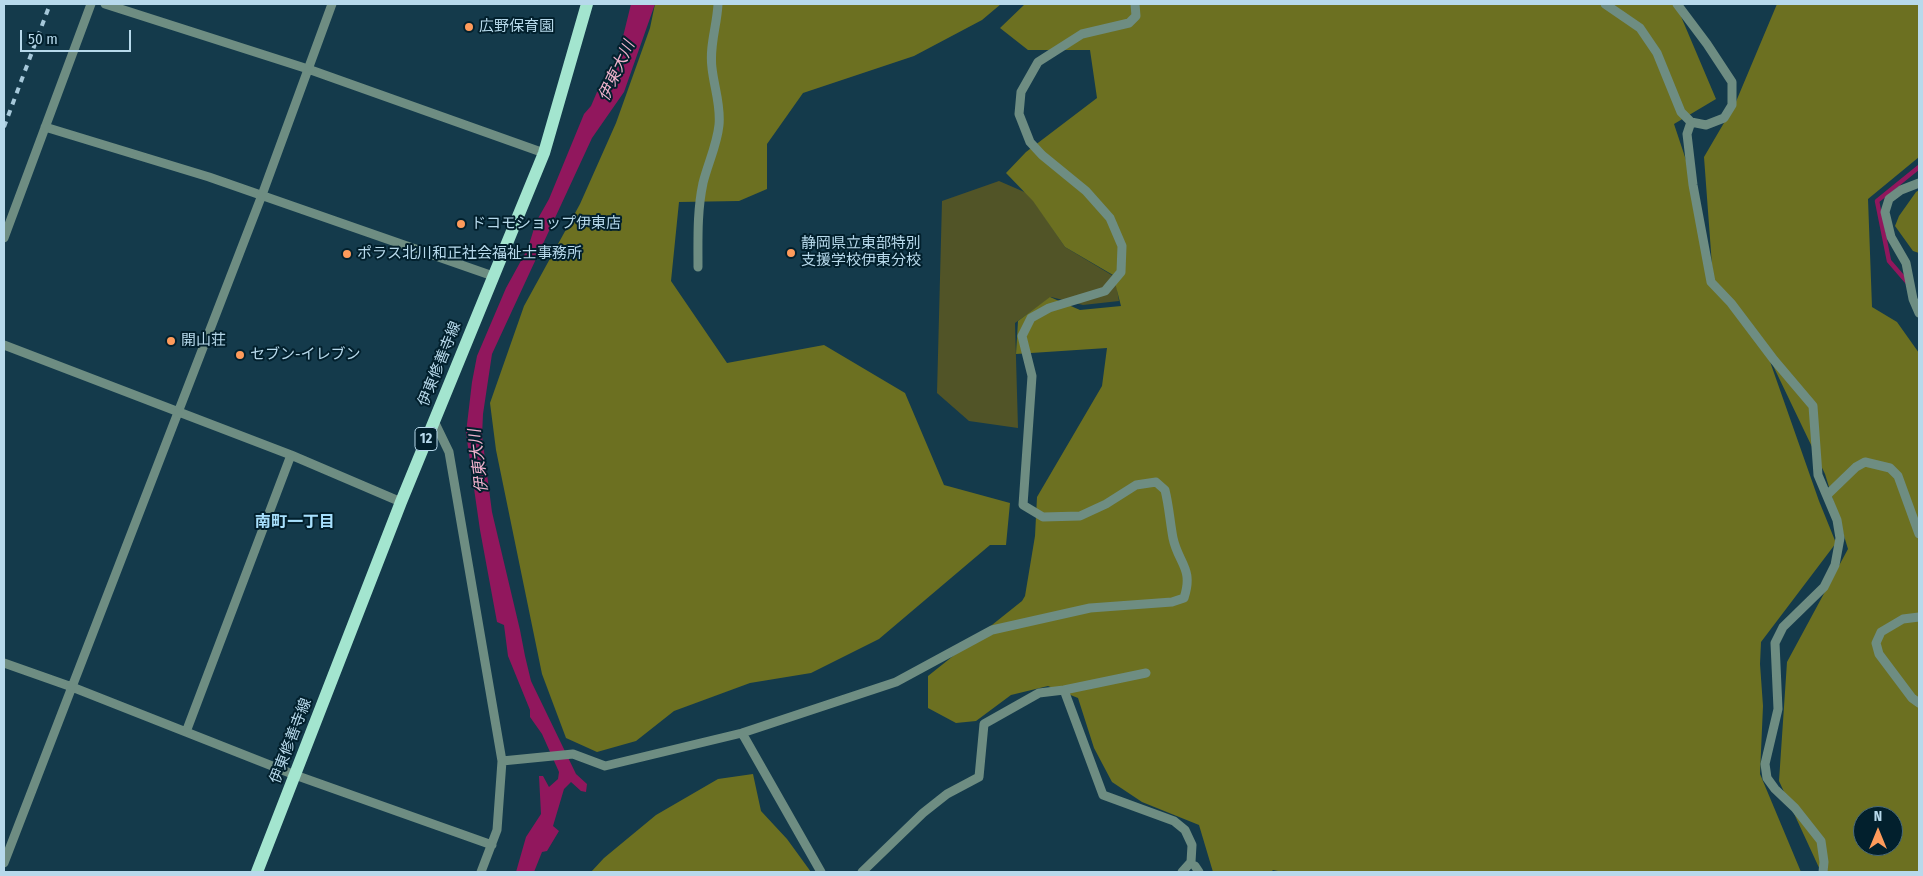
<!DOCTYPE html>
<html>
<head>
<meta charset="utf-8">
<style>
  body { margin:0 }
  #map { position:relative; width:1923px; height:876px; overflow:hidden; background:#143a4b; font-family:"Fira Sans Condensed",sans-serif }
  canvas { display:block }
  .frame { position:absolute; inset:0; border:5px solid #b7d9eb; pointer-events:none }
  .north { position:absolute; left:1853px; top:806px; width:50px; height:50px; box-sizing:border-box; background:#02202d; border:1px solid #4a6a79; border-radius:50%; rotate:0deg; font-size:14px; font-weight:700; line-height:20px; text-align:center; color:#b7d9eb }
  .north::after { content:''; display:block; margin:auto; width:18px; height:22px; background:#ff9b5b; clip-path:polygon(50% 0,100% 100%,50% 72%,0 100%) }
  .scale { position:absolute; left:20px; top:30px; width:111px; height:22px; box-sizing:border-box; border:2px solid #b7d9eb; border-top:0; padding-left:6px; font-size:15px; line-height:18px; white-space:nowrap; color:#b7d9eb; -webkit-text-stroke:4px #02202d; paint-order:stroke }
</style>
</head>
<body>
<div id="map">
<canvas width="1923" height="876"></canvas>
<div class="frame"></div>
<div class="north">N</div>
<div class="scale">50 m</div>
</div>
<script>
const context = document.querySelector('canvas').getContext('2d');
context.lineJoin = 'round';
function fillPath(path, color) {
  context.fillStyle = color;
  context.fill(path, 'evenodd');
}
function stroke(path, color, width, dash) {
  context.strokeStyle = color;
  context.lineWidth = width;
  context.lineCap = dash ? 'butt' : 'round';
  context.setLineDash(dash || []);
  context.stroke(path);
}
function write(font, color, halo, rows, align = 'center') {
  context.font = font + ' "Fira Sans Condensed","Noto Sans JP",sans-serif';
  context.lineWidth = 4;
  context.setLineDash([]);
  context.textBaseline = 'middle';
  context.strokeStyle = halo;
  context.fillStyle = color;
  for (const [text, x, y, turn = 0] of rows) {
    context.save();
    context.translate(x, y);
    context.rotate((+turn || 0) * Math.PI / 180);
    context.textAlign = isNaN(turn) ? turn : align;
    if (halo) context.strokeText(text, 0, 0);
    context.fillText(text, 0, 0);
    context.restore();
  }
}
fillPath(new Path2D(`
  M999 181 1029 194 1065 247 1115 277 1119 301 1083 305 1051 297 1015 323 1018 428 969 421 937 393 942 201Z`), '#515427');
fillPath(new Path2D(`
  M655 4H1001L982 20 914 56 803 93 767 144V189L739 201 679 202 671 281 727 363 824 345 905 393 944 485 1010 503 1006 545H990L879 639 811 673 750 683 674 711 636 741 597 752 566 738 542 674 496 450 490 403 524 306 580 204 616 123 650 28Z
  M1025 4H1673L1677 7 1716 99 1674 124 1692 178 1713 279 1704 157 1735 104 1777 4H1919V157L1868 199 1872 307 1897 322 1919 353V872H1821L1779 781 1787 662 1848 549 1825 474 1767 353 1819 501 1836 543 1761 642 1760 664 1763 706 1760 774 1801 872H1283L1273 870 1271 872H1213L1199 825 1142 802 1112 782 1094 748 1078 698 1048 686 1011 695 976 721 956 723 928 708V676L1022 601 1025 596 1035 536 1037 497 1102 386 1107 348 1016 354 1018 321 1050 297 1080 310 1121 306 1113 275 1065 247 1033 201 1006 173 1026 152 1097 98 1090 50H1028L1000 28ZM1863 816H1893V846H1863Z
  M1919 190V253L1913 251 1895 226 1899 216 1916 192Z
  M753 774 761 811 787 839 811 872H591L604 858 656 815 718 779Z`), '#6c7021');
fillPath(new Path2D(`
  M631 4H655L624 92 592 138 492 354 483 414 482 436 492 512 520 630 525 656 531 681 576 774 587 784 586 792 581 791 571 782 564 789 553 826 559 831 547 851 542 852 534 872H516L526 837 541 814 539 776H543L549 787 558 779 559 772 542 734 530 717V710L508 656 504 625 497 622 480 530 466 433 472 382 477 356 506 288 528 248 536 222 549 199 584 114 591 106 597 92 603 87 619 53Z`), '#91175d');
stroke(new Path2D(`
  M1908 283 1889 261 1877 201 1919 167`), '#91175d', 4.5);
stroke(new Path2D(`
  M105 4 308 69 544 153
  M1605 4 1640 28 1657 53 1681 112 1691 122 1706 125 1724 118 1732 105V82L1707 44 1677 4
  M1691 122 1687 134 1693 185 1711 282 1731 303 1774 360 1813 406 1818 475 1837 520 1840 538 1835 565 1824 587 1783 627 1775 643 1778 709 1765 764 1767 778 1775 789 1795 808 1821 841 1824 862 1823 872
  M45 127 209 177 493 276
  M1919 183 1901 190 1889 199 1885 212 1891 237 1906 263 1913 299 1919 313
  M4 238 91 4
  M698 267C698 239 697 211 703 183 708 163 717 145 719 125 721 105 714 87 712 68 709 46 717 26 718 4
  M4 345 291 455 401 502
  M434 421 449 452 502 761 497 830 481 872
  M1827 495 1856 467 1865 462 1890 468 1898 476 1919 534
  M1919 617 1903 619 1881 632 1876 643 1879 654 1912 698 1919 703
  M4 663 72 687 295 775 492 845
  M1064 690 1103 795 1174 821 1185 830 1192 845 1191 862 1182 872
  M186 732 291 455
  M742 733 821 872
  M502 761 573 754 605 766 742 733 896 682 992 630 1090 608 1172 602 1184 598C1194 568 1178 563 1173 538 1170 522 1169 506 1165 490L1156 482 1136 485 1106 504 1080 516 1043 517 1023 505 1032 376 1022 336 1031 318 1049 308 1105 291 1121 272 1122 246 1110 218 1086 191 1042 155 1030 142 1019 114 1021 92 1038 62 1082 34 1129 23 1136 16 1135 4
  M4 863 262 195 332 4
  M1195 866 1199 872
  M862 872 923 813 947 794 979 777 984 724 1039 693 1064 690 1146 673`), '#6e8d82', 9);
stroke(new Path2D(`
  M257 872 401 502 544 153 587 4`), '#a3e5cf', 12);
stroke(new Path2D(`
  M4 127 50 4`), '#a6c8da', 4, [6, 6]);
for (const [x, y, r, color] of [
  [469,27,5,"#ff9b5b"],
  [461,224,5,"#ff9b5b"],
  [791,253,5,"#ff9b5b"],
  [347,254,5,"#ff9b5b"],
  [171,341,5,"#ff9b5b"],
  [240,355,5,"#ff9b5b"]
]) {
  const dot = new Path2D();
  dot.arc(x, y, r, 0, 2 * Math.PI);
  context.fillStyle = color;
  context.fill(dot);
  stroke(dot, '#02202d', 2);
}
for (const [x, y, w] of [
  [426,439,22]
]) {
  const box = new Path2D();
  box.roundRect(x - w / 2, y - 11.5, w, 23, 4);
  context.fillStyle = '#02202d';
  context.fill(box);
  stroke(box, '#b7d9eb', 1);
}
write('bold 14px', '#b7d9eb', null, [
  ["12",426,439]
]);
write('15px', '#b7d9eb', '#02202d', [
  ["広野保育園",479,27],
  ["ドコモショップ伊東店",471,224],
  ["静岡県立東部特別",801,244],
  ["支援学校伊東分校",801,261],
  ["ポラス北川和正社会福祉士事務所",357,254],
  ["開山荘",181,341],
  ["セブン-イレブン",250,355]
], 'left');
write('15px', '#b7d9eb', '#02202d', [
  ["伊東修善寺線",440,364,-68],
  ["伊東修善寺線",291,741,-69]
]);
write('italic 16px', '#efb2cc', '#02202d', [
  ["伊東大川",617,71,-65],
  ["伊東大川",479,461,-97]
]);
write('bold 16px', '#a8e0fd', '#02202d', [
  ["南町一丁目",295,523]
]);
</script>
</body>
</html>
